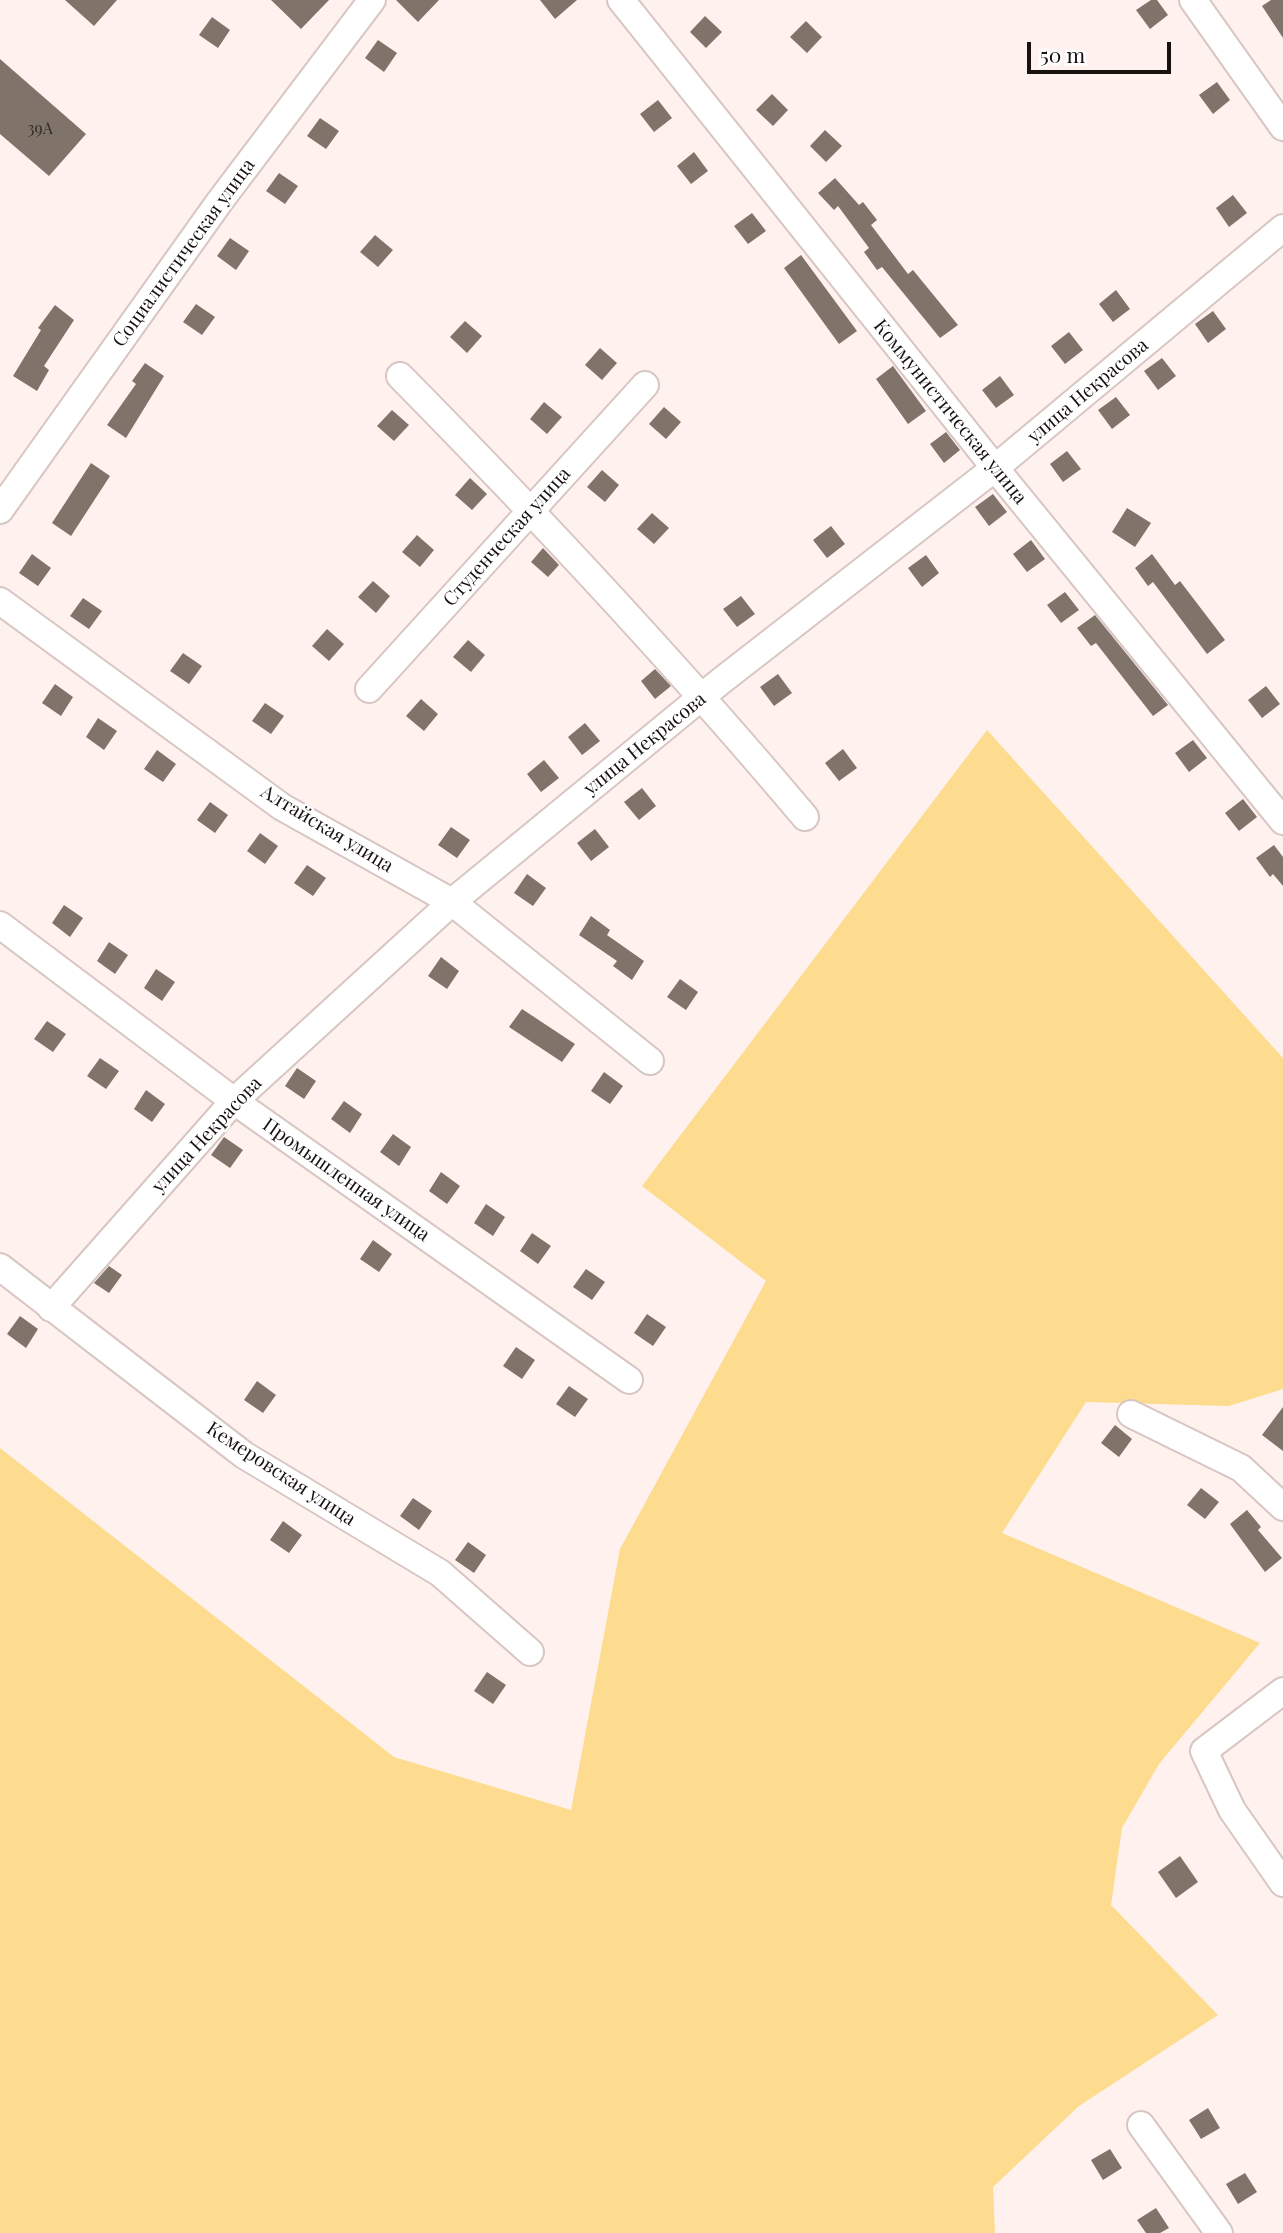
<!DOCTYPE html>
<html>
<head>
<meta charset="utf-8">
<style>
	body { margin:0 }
	#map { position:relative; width:1283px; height:2233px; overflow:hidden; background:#fff1ed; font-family:"Playfair Display",serif }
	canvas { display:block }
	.scale { position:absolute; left:1027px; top:42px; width:144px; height:32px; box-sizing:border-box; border:4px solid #171110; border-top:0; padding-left:9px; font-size:21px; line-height:24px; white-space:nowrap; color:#171110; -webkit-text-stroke:5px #fff; paint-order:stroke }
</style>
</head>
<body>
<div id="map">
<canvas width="1283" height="2233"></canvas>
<div class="scale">50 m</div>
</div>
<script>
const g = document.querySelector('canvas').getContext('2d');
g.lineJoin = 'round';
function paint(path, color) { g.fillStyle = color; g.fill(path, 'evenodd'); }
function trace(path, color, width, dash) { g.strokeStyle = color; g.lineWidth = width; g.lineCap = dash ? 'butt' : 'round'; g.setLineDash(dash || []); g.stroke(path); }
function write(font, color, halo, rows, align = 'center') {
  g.font = font + ' "Playfair Display",serif'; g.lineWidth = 5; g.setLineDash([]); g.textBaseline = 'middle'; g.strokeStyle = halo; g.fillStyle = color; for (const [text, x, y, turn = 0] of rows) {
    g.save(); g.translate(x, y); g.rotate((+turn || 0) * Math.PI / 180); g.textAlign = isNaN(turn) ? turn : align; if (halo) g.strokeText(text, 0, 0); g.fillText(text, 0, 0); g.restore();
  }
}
paint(new Path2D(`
	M987 730 1283 1058V1389L1229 1406 1086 1402 1002 1533 1260 1643 1159 1764 1122 1828 1111 1905 1218 2015 1079 2106 993 2187 995 2233H0V1448L394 1757 571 1810 620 1549 766 1281 642 1186Z`), '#fddc90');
paint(new Path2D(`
	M65 0H117L94 26Z
	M271 0H329L301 29Z
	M396 0H439L418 22Z
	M540 0H577L555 19Z
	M1151 0H1157L1168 15 1150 29 1136 10Z
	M1271 0H1283V38L1262 6Z
	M705 16 722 32 706 48 690 32Z
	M212 17 230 30 218 48 199 35Z
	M806 21 822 37 807 53 790 37Z
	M378 40 397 53 384 72 365 58Z
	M0 59 86 134 49 176 0 134Z
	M1217 82 1230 100 1213 114 1199 95Z
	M772 94 788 110 773 126 756 110Z
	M658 100 672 118 654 132 640 114Z
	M320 118 339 131 326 149 307 136Z
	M825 130 842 146 826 162 810 146Z
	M694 152 708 171 691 184 677 166Z
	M279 173 298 186 285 204 266 191Z
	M835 178 859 205 863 202 877 220 871 225 908 274 913 270 958 325 940 338 882 267 877 270 864 252 869 248 838 206 834 210 818 193Z
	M1233 195 1247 213 1229 227 1216 208Z
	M752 213 766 231 748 244 734 226Z
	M375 235 393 250 378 267 360 252Z
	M230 238 249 251 236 270 217 256Z
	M801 255 857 331 839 344 784 268Z
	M1116 290 1130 309 1113 322 1099 304Z
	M196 304 215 317 202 335 183 322Z
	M55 305 74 320 44 366 49 370 37 391 13 376 41 330 38 328Z
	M1213 311 1226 329 1208 343 1195 324Z
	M465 321 482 336 467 353 450 337Z
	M1069 332 1083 350 1065 364 1051 346Z
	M600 348 617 363 602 380 585 365Z
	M1162 358 1176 376 1158 390 1144 371Z
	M145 363 164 376 126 438 107 425 136 384 132 381Z
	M893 366 926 411 908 424 876 379Z
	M1000 376 1014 395 996 408 982 390Z
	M1116 397 1130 415 1112 429 1098 410Z
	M544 402 562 417 547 434 530 419Z
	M664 407 681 422 666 439 649 424Z
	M392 410 409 425 394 441 377 426Z
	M946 432 960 450 944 463 930 444Z
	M1067 451 1081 469 1063 482 1050 464Z
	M91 463 110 476 71 536 52 523Z
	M602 470 619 485 605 502 587 487Z
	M470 478 487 494 472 510 455 495Z
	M993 494 1007 512 989 526 975 507Z
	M1127 508 1151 523 1135 547 1112 532Z
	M652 513 669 528 654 544 637 529Z
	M831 526 845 544 827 558 813 540Z
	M417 535 434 550 420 567 402 552Z
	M1031 540 1045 559 1027 572 1013 554Z
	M543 548 559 565 548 577 531 562Z
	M32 554 51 568 38 586 19 573Z
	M1152 554 1175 585 1180 581 1225 640 1207 654 1153 582 1148 586 1135 568Z
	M926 555 939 573 922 587 908 568Z
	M373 581 390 596 376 613 358 597Z
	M1065 592 1079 610 1061 623 1047 605Z
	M741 596 755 614 737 627 723 609Z
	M83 598 102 611 89 629 70 616Z
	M1095 615 1168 705 1153 716 1096 643 1091 646 1077 628Z
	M327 629 344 644 329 661 312 646Z
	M468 640 485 655 471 672 453 657Z
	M183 653 202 666 189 684 170 671Z
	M655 669 671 686 655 699 641 681Z
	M778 674 792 693 774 706 760 687Z
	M55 684 73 697 61 716 42 703Z
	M1266 686 1280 704 1262 718 1248 700Z
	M421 699 438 714 424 731 406 716Z
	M265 703 284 716 271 734 252 721Z
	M98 718 117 731 104 750 86 737Z
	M585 723 600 741 582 755 568 737Z
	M1193 740 1207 758 1189 772 1175 753Z
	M843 749 857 768 839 781 825 763Z
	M157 750 176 764 163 782 144 769Z
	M544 760 559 778 541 792 527 774Z
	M642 788 656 806 639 820 624 802Z
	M1243 799 1257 817 1239 831 1225 813Z
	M210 802 228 815 215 833 197 820Z
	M451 827 470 840 457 858 438 845Z
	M595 829 609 847 591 861 577 843Z
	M260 833 278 846 265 864 247 851Z
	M1274 845 1283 857V886L1273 874 1270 877 1256 858Z
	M307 865 326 878 313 896 294 883Z
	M527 874 546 888 533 906 514 893Z
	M64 905 83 918 70 937 52 923Z
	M591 916 610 930 607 935 644 961 632 980 613 966 617 961 579 935Z
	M109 942 128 955 115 974 97 961Z
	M441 957 459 971 447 989 428 976Z
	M156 969 175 982 162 1001 144 988Z
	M680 979 698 992 686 1010 667 997Z
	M522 1009 575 1044 562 1062 509 1027Z
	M47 1021 66 1034 53 1052 34 1039Z
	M100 1058 119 1071 106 1089 87 1076Z
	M297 1068 316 1081 304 1099 285 1086Z
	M604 1072 623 1086 610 1104 591 1091Z
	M146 1090 165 1104 152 1122 134 1109Z
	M344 1101 362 1114 350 1133 331 1119Z
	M393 1134 411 1147 399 1166 380 1152Z
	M224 1137 243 1150 230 1168 211 1155Z
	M441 1172 460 1186 447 1204 429 1191Z
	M486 1204 505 1217 493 1236 474 1223Z
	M532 1233 551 1246 538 1264 520 1251Z
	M373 1240 392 1254 379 1272 360 1259Z
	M109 1266 122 1275 109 1293 94 1283Z
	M586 1269 605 1282 592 1300 573 1287Z
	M647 1314 666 1327 653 1346 634 1333Z
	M20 1316 38 1329 26 1348 7 1334Z
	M516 1347 535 1360 522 1379 503 1366Z
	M257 1381 276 1395 263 1413 244 1400Z
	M569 1386 588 1399 575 1417 556 1404Z
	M1283 1407V1451L1262 1435Z
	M1115 1425 1132 1439 1119 1457 1101 1443Z
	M1201 1488 1219 1502 1205 1519 1187 1505Z
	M413 1498 432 1511 419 1530 400 1516Z
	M1247 1510 1261 1527 1258 1530 1282 1558 1265 1572 1230 1524Z
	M283 1521 302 1535 289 1553 270 1540Z
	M468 1542 486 1555 474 1573 455 1560Z
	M487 1672 506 1685 493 1704 474 1691Z
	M1180 1856 1198 1882 1176 1898 1158 1872Z
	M1208 2108 1220 2128 1201 2139 1189 2120Z
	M1110 2149 1122 2168 1103 2180 1091 2160Z
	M1245 2173 1257 2192 1238 2204 1226 2184Z
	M1156 2208 1169 2228 1160 2233H1146L1137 2220Z`), '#7f736a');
const minor = new Path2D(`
	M621 0 995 468 1283 821
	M1193 0 1283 127
	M400 376C540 518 676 664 805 817
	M0 510 220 201 372 0
	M0 601 282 807 452 902 650 1061
	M369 689 645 385
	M0 925 234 1101 629 1380
	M0 1267 244 1455 440 1573 530 1652
	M51 1308 234 1101 452 902 721 681 995 468 1283 228
	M1131 1414 1241 1468 1283 1507
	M1283 1691 1204 1751 1232 1810 1283 1883
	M1141 2125 1219 2233`);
trace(minor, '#d7c6c2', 30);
trace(minor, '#fff', 26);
write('16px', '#312a26', null, [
	["39А",40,129]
]);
write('19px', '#171110', '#fff', [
	["Социалистическая улица",184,253,-54],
	["улица Некрасова",1088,391,-40],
	["Коммунистическая улица",950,412,51],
	["Студенческая улица",507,537,-48],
	["улица Некрасова",645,744,-39],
	["Алтайская улица",327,829,31],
	["улица Некрасова",207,1135,-47],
	["Промышленная улица",346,1180,35],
	["Кемеровская улица",281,1474,33]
]);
</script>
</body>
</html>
